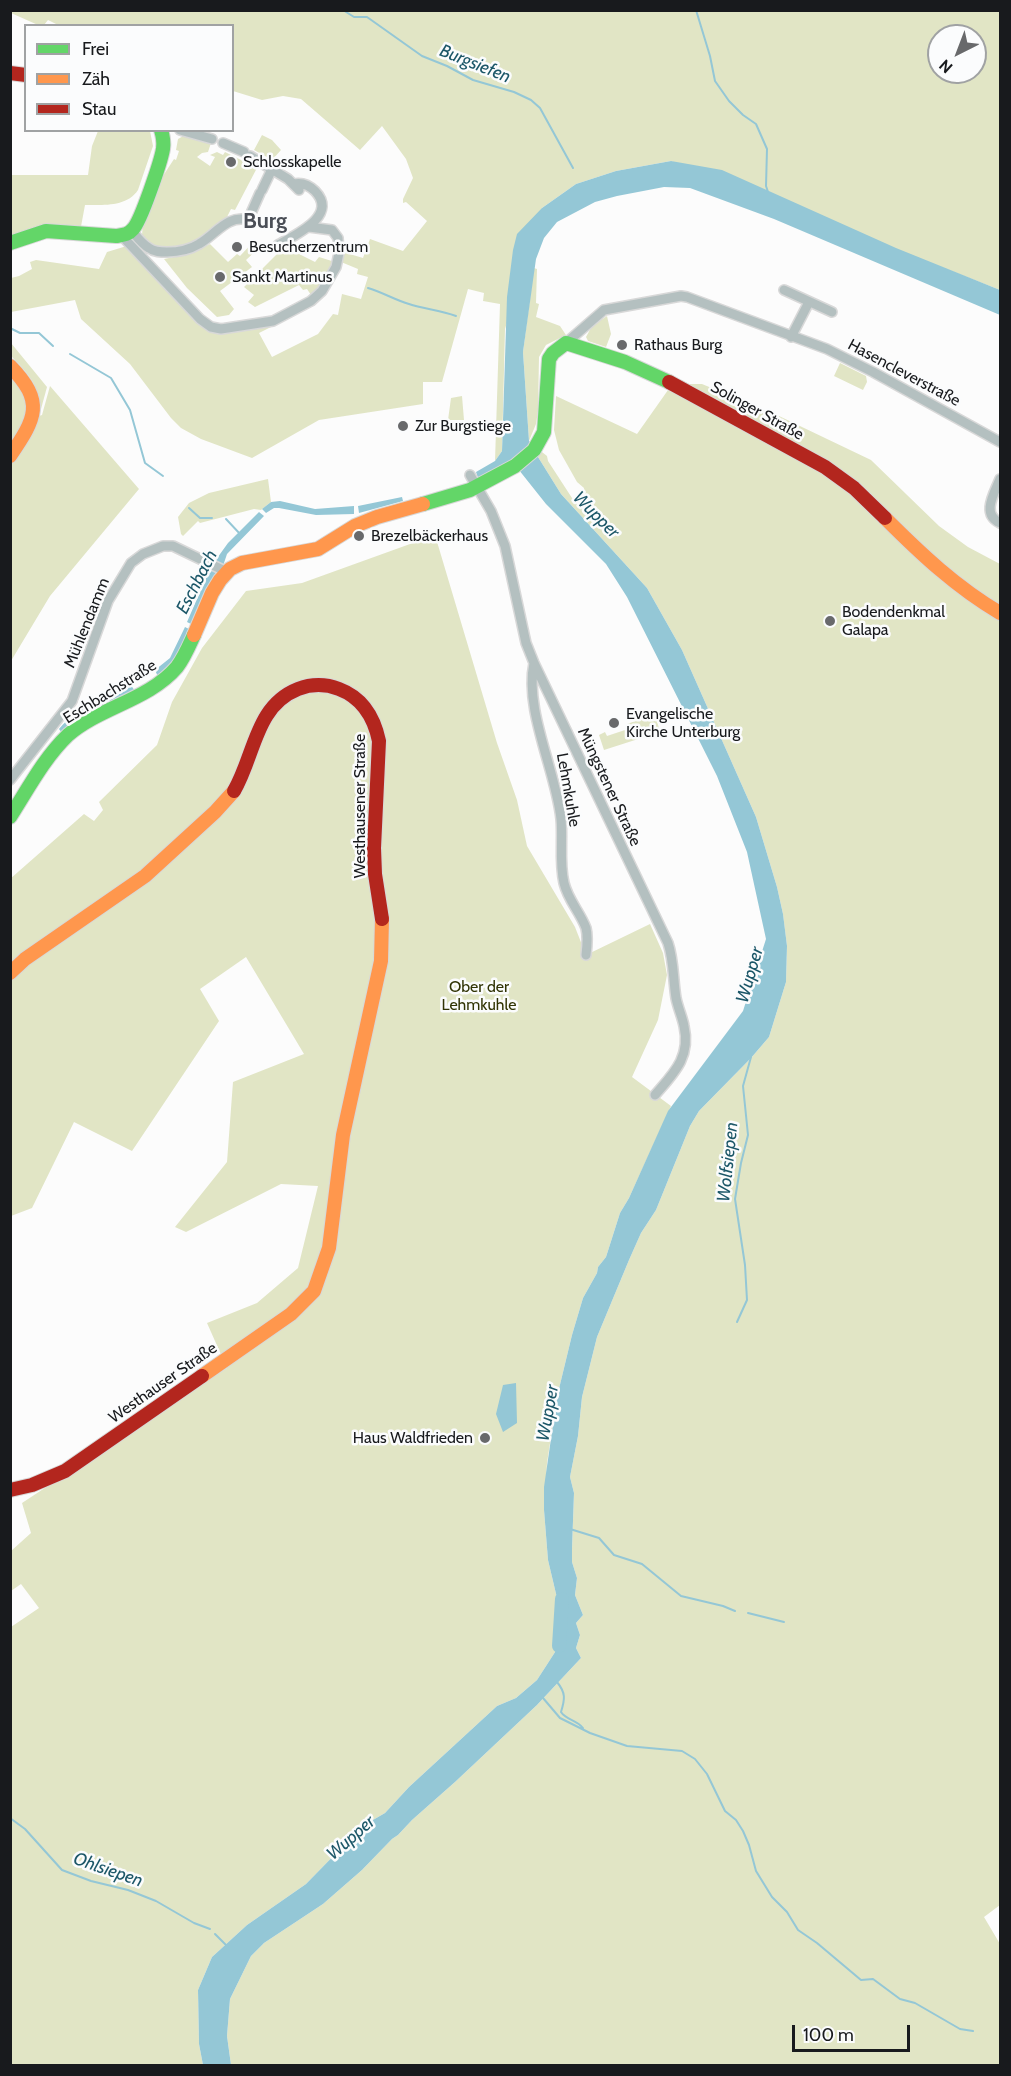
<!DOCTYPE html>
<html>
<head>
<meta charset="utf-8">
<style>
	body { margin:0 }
	#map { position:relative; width:1011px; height:2076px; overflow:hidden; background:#fcfcfc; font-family:Cabin,sans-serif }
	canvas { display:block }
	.frame { position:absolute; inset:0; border:12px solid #181a1d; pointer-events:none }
	.legend { position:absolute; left:24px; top:24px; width:210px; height:108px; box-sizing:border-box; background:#fbfcfd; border:2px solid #a0a2a3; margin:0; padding:8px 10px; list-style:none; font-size:18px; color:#181a1d }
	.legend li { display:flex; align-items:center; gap:12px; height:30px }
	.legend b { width:30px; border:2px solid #a0a2a3 }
	.north { position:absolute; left:927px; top:24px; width:60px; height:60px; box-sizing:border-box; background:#fbfcfd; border:2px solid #a0a2a3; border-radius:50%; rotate:222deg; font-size:16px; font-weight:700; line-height:24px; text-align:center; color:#181a1d }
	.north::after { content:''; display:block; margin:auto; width:21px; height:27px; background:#68696b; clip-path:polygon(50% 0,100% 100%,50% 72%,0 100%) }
	.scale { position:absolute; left:792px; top:2025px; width:118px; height:27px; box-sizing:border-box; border:3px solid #181a1d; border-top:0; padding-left:8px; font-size:18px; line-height:21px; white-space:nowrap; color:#181a1d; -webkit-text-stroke:4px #fbfcfd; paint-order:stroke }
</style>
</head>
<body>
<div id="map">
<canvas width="1011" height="2076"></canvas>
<div class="frame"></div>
<ul class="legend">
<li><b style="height:8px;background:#63d668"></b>Frei</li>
<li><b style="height:8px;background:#ff974d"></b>Zäh</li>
<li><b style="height:8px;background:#b3261e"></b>Stau</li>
</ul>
<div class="north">N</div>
<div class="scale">100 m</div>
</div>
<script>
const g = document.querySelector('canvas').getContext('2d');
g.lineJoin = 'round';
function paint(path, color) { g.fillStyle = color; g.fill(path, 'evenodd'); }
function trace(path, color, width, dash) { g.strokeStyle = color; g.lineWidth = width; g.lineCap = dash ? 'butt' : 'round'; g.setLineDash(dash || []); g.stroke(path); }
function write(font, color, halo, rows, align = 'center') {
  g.font = font + ' Cabin,sans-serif'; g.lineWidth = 5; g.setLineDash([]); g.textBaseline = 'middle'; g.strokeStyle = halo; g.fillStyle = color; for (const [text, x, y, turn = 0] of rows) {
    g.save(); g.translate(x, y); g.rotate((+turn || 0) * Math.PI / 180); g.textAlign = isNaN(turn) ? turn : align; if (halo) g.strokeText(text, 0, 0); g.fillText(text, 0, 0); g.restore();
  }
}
paint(new Path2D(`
	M11 10 1000 11V290L671 161 616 171 576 184 542 208 505 329 502 451 495 461 500 304 483 301 484 293 468 289 442 382H423V404L319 420 252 458 201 439 181 428 171 418 130 364 81 319 75 300 11 312V278L19 276 32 269 30 262 36 260 99 269 107 252 130 245 211 327 273 321 275 325 259 333 272 357 318 334 333 314 338 315 342 294 361 299 368 277 357 274 358 269 341 262 343 252 363 258 370 239 403 251 427 221 406 202 403 203V199L413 178 406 159 382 126 360 150 301 99 283 96 262 100 233 91 232 26H60L48 20 44 25H38L11 13ZM939 36H975V72H939Z
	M98 131H150L153 146 138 190C127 207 103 205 85 205L80 232 11 243 10 175H88L92 146Z
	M185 135 211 143 208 152 202 153 197 157 210 166 215 157 210 155 217 152 223 155 225 152 243 161 246 156 258 166 235 210 231 209 225 221 219 227 186 247 159 249 145 240 142 235 143 223 163 176 174 159 176 160 179 151 176 150 178 139Z
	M262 135 272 140 281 150 272 160 254 150Z
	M296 238 295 252 315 262 319 257 335 262 313 298 307 289 303 290 299 285 255 307 248 302 254 295 244 287 282 249 291 245 289 242Z
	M255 240 261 246 246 260 252 267 220 291 234 309 229 315 217 317 187 288 164 259 189 254 210 244 228 262 237 254 240 256Z
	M534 268 537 269 536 303 539 304 536 317 560 326 566 335 546 345 539 357 538 411 536 424 529 441 523 352Z
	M607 316 611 334 606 347 588 341 586 337 592 326Z
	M11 343 47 387 41 409C39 385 27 372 11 356Z
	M840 363 866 376 867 382 863 390 834 376Z
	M11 366 17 373 33 418 42 415 50 386 139 489 50 596 11 661Z
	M682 380 689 384H702L779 416 871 460 939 526 968 547 1000 564V1905L984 1917 1000 1944V2065H231L227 2036 230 1999 251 1956 264 1943 323 1904 362 1870 392 1839 398 1835 412 1820 455 1782 537 1705 581 1658 576 1648 580 1635 576 1623 583 1615 575 1595 577 1578 572 1562V1549L574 1493 570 1477 578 1436 582 1397 597 1337 629 1260 641 1233 656 1210 690 1126 699 1111 751 1058 769 1037 786 982 787 946 783 914 777 887 756 817 682 650 647 588 561 494 538 457 542 452 547 456 548 461 572 498 582 506 587 497 583 494 584 488 577 482 559 450 554 430 556 396 637 434 673 383Z
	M462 396 464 420H448L451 398Z
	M268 479 271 502 261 510 254 509 200 523 198 521 183 536 181 534 178 517 189 503 209 493Z
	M435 535 497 743 517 800 527 846 575 927 586 955 650 924 663 953 667 975 658 1020 632 1077 671 1106 629 1198 620 1213 606 1257 598 1267 597 1273 583 1298 572 1335 557 1397 547 1463 544 1510 548 1560 562 1619 557 1649 537 1680 516 1698 497 1706 409 1787 385 1813 366 1824 348 1841 306 1884 247 1925 212 1957 198 1990 199 2044 203 2065H11V1627L39 1608 21 1584 11 1591V1551L31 1533 22 1503 227 1368 207 1323 257 1303 298 1268 318 1186 281 1184 186 1232 175 1227 227 1162 233 1082 304 1054 246 957 200 989 219 1021 132 1151 74 1122 32 1208 11 1216 10 879 84 814 94 821 103 810 99 802 157 745 172 702 202 648 246 591 302 583Z
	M655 714 660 732 604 750 599 735 605 732 607 736 628 729 627 724Z`), '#e1e5c5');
paint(new Path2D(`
	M671 161 722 170 896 248 1000 290V315L774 219 690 188 664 187 617 196 595 202 557 222 544 238 536 259 523 352 529 441 542 452 538 457 561 494 647 588 682 650 756 817 777 887 783 914 787 946 786 982 769 1037 751 1058 699 1111 690 1126 656 1210 641 1233 629 1260 597 1337 582 1397 578 1436 570 1477 574 1493 572 1549V1562L577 1578 575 1595 583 1615 576 1623 580 1635 576 1648 581 1658 537 1705 455 1782 412 1820 398 1835 392 1839 362 1870 323 1904 264 1943 251 1956 230 1999 227 2036 231 2065H203L199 2044 198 1990 212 1957 247 1925 306 1884 348 1841 366 1824 385 1813 409 1787 497 1706 516 1698 537 1680 557 1649 562 1619 548 1560 544 1510V1487L557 1397 572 1335 583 1298 597 1273 598 1267 606 1257 620 1213 629 1198 668 1111 743 1011 766 939 747 852 717 776 627 597 606 564 546 504 511 460 478 478 476 472 495 461 502 451 507 297 513 250 517 234 542 208 576 184 616 171Z
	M402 497 403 501 359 513 358 506Z
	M280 501 315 509 354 506V514L316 515 279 508H274L266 513 262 509 271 502Z
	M259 512 264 516 227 554 223 566 215 561 228 543Z
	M211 567 220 572 193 625 187 622Z
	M185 627 191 630 180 654 158 677 155 670 170 658Z
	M130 684 135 691 62 733 59 729C79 706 102 695 130 684Z
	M516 1383 517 1423 503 1432 496 1414 503 1385Z`), '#94c7d6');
trace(new Path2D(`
	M343 10 354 17H367L422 56 447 66 473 80 514 92 531 100 540 108 573 168
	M696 10 710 56 715 81 729 101 743 115 756 124 767 149 766 186 768 192
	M368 288C382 292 395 300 409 304 424 309 440 310 456 316
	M10 328 20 333H39L53 346
	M70 354 111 378 130 410 145 463 163 476
	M189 508 200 518H212
	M226 519 241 535
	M737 1322 747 1300 745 1265 735 1199 741 1163 748 1135 743 1086 751 1057
	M570 1529 599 1538 614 1555 642 1564 681 1596 723 1606 735 1611
	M748 1613 784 1622
	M557 1682C566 1693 565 1699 561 1712 566 1720 577 1720 583 1728
	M543 1698 560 1718 590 1733 627 1746 682 1751 695 1759 707 1774 725 1811 736 1820 743 1831 749 1845 756 1871 772 1897 787 1912 798 1930 817 1943 861 1980 873 1979 900 1999 915 2003 960 2029 973 2031
	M10 1818 25 1829 62 1870 91 1881 128 1890 156 1901 194 1923 210 1929
	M215 1934 228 1947`), '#94c7d6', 2);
trace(new Path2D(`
	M559 1646 562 1599`), '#94c7d6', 14);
const street = new Path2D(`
	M180 130 212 139
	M223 143 244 152
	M250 156 288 179 299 190
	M262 190 272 169
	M132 231C137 237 142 244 149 248 154 252 161 252 167 252 178 252 189 250 199 244 215 235 228 214 248 220L260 193
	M122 236 200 319 211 327 221 329 273 321 311 301 322 291 336 267 339 253 338 238 332 230 309 227
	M278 245C295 235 339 216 315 191 309 185 302 182 293 184
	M784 290 832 312
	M791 337 809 302
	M566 343 604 310 681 296 687 297 827 349 873 372 1000 442
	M470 475 491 511 505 546 526 643 534 663 668 943C674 961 673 979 676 998 678 1008 682 1016 684 1026 691 1057 674 1073 655 1095
	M1000 479C994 494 981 514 1000 523
	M534 663C524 710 556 771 561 819 563 840 559 862 564 883 568 900 580 912 586 928 588 936 587 947 586 955
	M10 780 72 701 108 601 131 563 143 554 163 546H173L227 572`);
const fast = new Path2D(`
	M10 243 46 231 116 236C123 235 128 235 133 229 141 221 161 161 163 149 164 142 163 136 161 130
	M423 504 470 490 515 466 534 450 544 432 549 359 553 353 566 343 625 362 669 382
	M10 817C28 789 44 758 68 735 100 707 149 700 177 667 184 658 189 646 194 635`);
const slow = new Path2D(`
	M10 366C45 402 36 418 10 456
	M885 518C921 554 956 587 1000 613
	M194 635 212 593 220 580 230 569 242 563 318 549 355 526 377 517 423 504
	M10 973 25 959 145 876 215 812 234 791
	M202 1376 291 1314 314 1291 329 1248 343 1135 381 961 382 919`);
const jam = new Path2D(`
	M10 73 26 75
	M669 382 825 467 854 488 885 518
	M234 791C255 755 255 706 298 689 311 684 326 684 339 689 363 698 374 717 379 741L374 848 375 874 382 919
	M10 1490 32 1485 65 1471 202 1376`);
trace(street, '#d8d8d8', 12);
trace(fast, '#d8d8d8', 16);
trace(slow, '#d8d8d8', 16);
trace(jam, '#d8d8d8', 16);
trace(street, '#b4c0c0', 9);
trace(fast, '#63d668', 14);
trace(slow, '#ff974d', 14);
trace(jam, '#b3261e', 14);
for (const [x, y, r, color] of [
	[231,162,6,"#68696b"],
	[237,247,6,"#68696b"],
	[220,277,6,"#68696b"],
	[622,345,6,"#68696b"],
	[403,426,6,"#68696b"],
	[359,536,6,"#68696b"],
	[830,621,6,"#68696b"],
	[614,723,6,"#68696b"],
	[485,1438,6,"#68696b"]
]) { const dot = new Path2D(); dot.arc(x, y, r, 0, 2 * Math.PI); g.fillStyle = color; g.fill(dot); trace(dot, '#fbfcfd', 2); }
write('16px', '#181a1d', '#fbfcfd', [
	["Schlosskapelle",243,162],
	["Besucherzentrum",249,247],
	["Sankt Martinus",232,277],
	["Rathaus Burg",634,345],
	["Zur Burgstiege",415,426],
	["Brezelbäckerhaus",371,536],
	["Bodendenkmal",842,612],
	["Galapa",842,630],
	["Evangelische",626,714],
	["Kirche Unterburg",626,732],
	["Haus Waldfrieden",473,1438,"right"]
], 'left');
write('16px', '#181a1d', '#fbfcfd', [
	["Hasencleverstraße",904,373,28],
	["Solinger Straße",757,411,29],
	["Mühlendamm",87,623,-68],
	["Eschbachstraße",110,692,-32],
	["Müngstener Straße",609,787,65],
	["Lehmkuhle",568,790,80],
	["Westhausener Straße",360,806,-90],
	["Westhauser Straße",163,1383,-35]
]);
write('16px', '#313405', '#fbfcfd', [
	["Ober der",479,987],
	["Lehmkuhle",479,1005]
]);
write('italic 18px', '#1c5768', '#fbfcfd', [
	["Burgsiefen",475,64,22],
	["Wupper",596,515,45],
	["Eschbach",197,582,-63],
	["Wupper",750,975,-74],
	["Wolfsiepen",728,1162,-84],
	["Wupper",548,1413,-80],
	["Wupper",351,1838,-41],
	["Ohlsiepen",108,1870,19]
]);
write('bold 22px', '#4a4e56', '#fbfcfd', [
	["Burg",265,222]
]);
</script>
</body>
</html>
